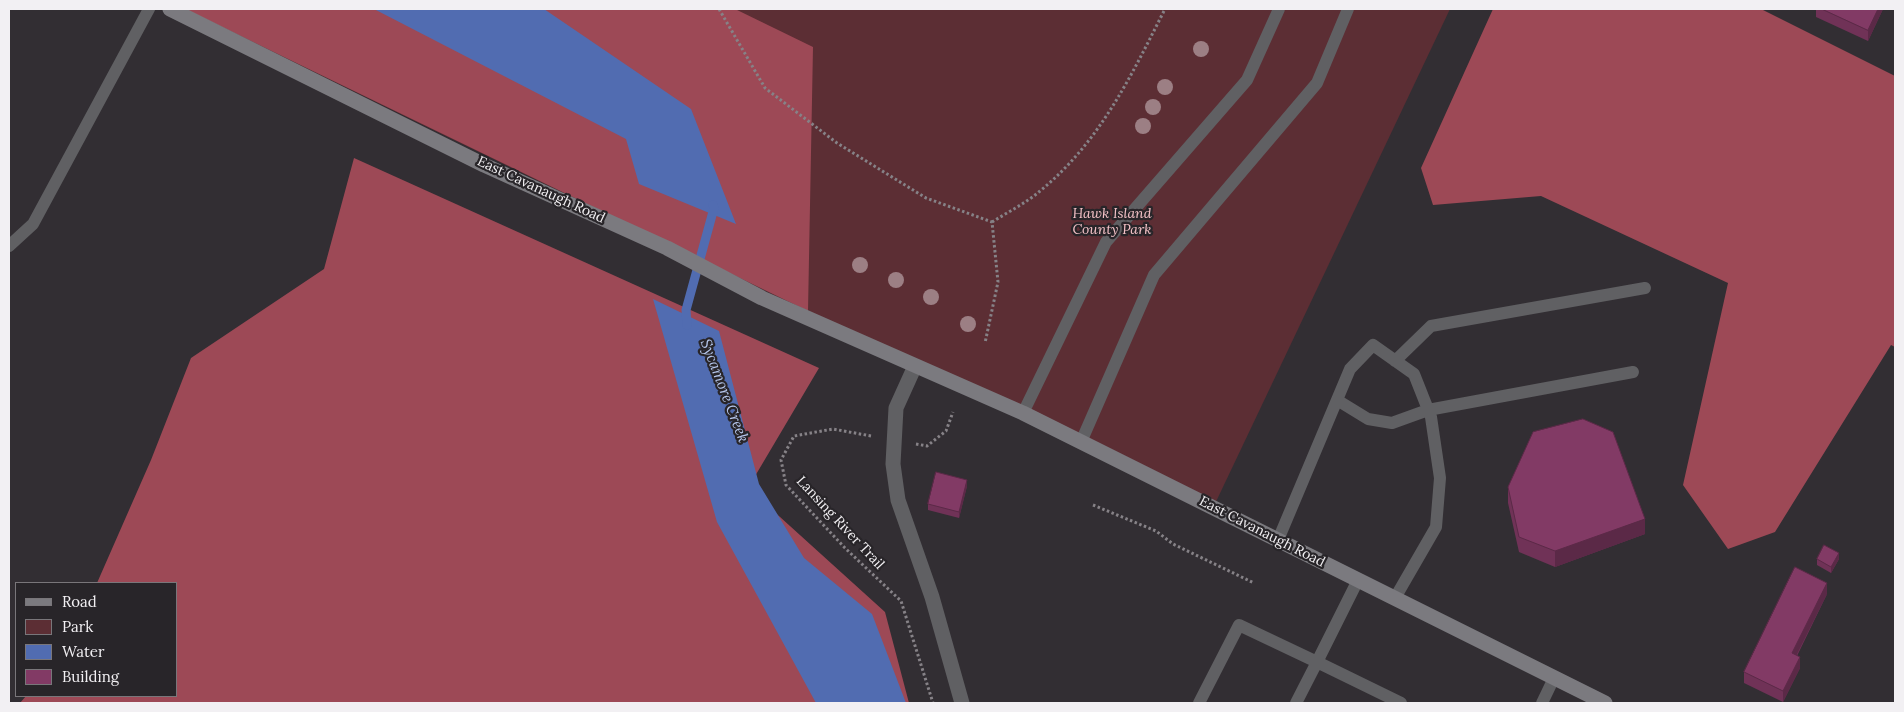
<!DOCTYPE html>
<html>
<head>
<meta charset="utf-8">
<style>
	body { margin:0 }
	#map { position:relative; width:1904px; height:712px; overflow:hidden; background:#322e33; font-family:Lora,serif }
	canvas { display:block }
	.frame { position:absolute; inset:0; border:10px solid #f2f0f3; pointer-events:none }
	.legend { position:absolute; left:15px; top:582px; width:162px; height:115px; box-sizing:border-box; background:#282529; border:1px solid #79767a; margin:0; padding:6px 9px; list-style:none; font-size:15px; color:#f2f0f3 }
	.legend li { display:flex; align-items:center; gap:10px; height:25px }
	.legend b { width:25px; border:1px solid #79767a }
</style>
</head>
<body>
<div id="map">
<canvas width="1904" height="712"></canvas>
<div class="frame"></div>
<ul class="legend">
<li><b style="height:6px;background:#7b7a7f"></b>Road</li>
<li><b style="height:14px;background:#5c2e34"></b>Park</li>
<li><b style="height:14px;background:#516cb1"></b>Water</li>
<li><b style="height:14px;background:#823a65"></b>Building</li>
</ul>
</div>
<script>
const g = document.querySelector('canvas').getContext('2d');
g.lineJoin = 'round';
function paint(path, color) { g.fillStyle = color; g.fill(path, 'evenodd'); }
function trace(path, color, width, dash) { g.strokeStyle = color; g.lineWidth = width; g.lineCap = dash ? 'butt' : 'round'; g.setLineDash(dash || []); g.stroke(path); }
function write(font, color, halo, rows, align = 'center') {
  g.font = font + ' Lora,serif'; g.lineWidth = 4.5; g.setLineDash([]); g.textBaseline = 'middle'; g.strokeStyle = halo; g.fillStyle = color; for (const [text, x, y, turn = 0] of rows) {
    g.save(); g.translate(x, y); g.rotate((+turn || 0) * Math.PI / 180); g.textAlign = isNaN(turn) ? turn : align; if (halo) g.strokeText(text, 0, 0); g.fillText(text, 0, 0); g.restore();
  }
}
paint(new Path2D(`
	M184 9H1450L1213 508Z`), '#5c2e34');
paint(new Path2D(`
	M185 9H735L813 47 808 311Z
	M1493 9H1761L1895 76V347L1891 345 1775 532 1728 549 1683 485 1728 283 1541 196 1433 205 1421 168Z
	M354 158 819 368 748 488 885 612 909 703H20L26 696H176V583H97L151 460 191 358 324 269Z`), '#9d4956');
paint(new Path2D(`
	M374 9H544L691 109 736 224 639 184 626 139Z
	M653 299 719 331 759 484 804 558 872 614 906 703H816L717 522Z`), '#516cb1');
trace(new Path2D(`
	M687 325 686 310 714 208 713 205`), '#516cb1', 9);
trace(new Path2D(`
	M719 9 765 88 837 143 926 198 992 222 998 282 985 343
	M992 222C1008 212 1026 203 1040 191 1100 142 1131 76 1165 9
	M871 436 833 429 794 436 781 460 786 485 845 548 901 601 933 703
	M916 444 927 446 946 431 953 412
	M1093 505 1156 531 1173 544 1254 583`), '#868287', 3, [2.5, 2.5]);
trace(new Path2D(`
	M9 246 33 224 149 9
	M1395 361 1431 326 1645 288
	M1337 400 1368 419 1392 423 1428 410 1633 372
	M1023 413 1106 242 1247 80 1279 9
	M1081 442 1154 275 1317 83 1348 9
	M1278 540 1350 369 1373 345 1414 374 1431 417 1440 478 1436 527 1395 598
	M1358 580 1317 662 1401 703
	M1199 703 1239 625 1317 662 1296 703
	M1542 703 1554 678`), '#606063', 12);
trace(new Path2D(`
	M915 366 896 408 893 464 898 500 932 597 962 703`), '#606063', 15);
trace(new Path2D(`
	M170 9 484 165 667 248 762 298 1023 413 1605 703`), '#7b7a7f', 15);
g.fillStyle = '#9c7f84';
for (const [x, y] of [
	[1201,49],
	[1165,87],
	[1153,107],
	[1143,126],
	[860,265],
	[896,280],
	[931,297],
	[968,324]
]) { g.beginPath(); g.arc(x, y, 8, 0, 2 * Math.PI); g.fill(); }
paint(new Path2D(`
	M1816 9H1883L1868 41 1816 17Z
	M967 486 959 518 928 510V504Z
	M1508 487 1645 534 1555 567 1519 552 1508 503Z
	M1817 559H1839L1831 573 1817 565Z
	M1827 594 1797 656 1800 668 1783 702 1744 683V672Z`), '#703257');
paint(new Path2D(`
	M1878 9H1883L1868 41V30Z
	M967 480V486L959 518V512Z
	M1645 519V534L1555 567V551Z
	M1839 553V559L1831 573V567Z
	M1827 583V594L1792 664V653Z
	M1800 657V668L1783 702V691Z`), '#5b2947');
const building = new Path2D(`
	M1822 9H1878L1868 30Z
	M1583 419 1613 432 1645 519 1555 551 1519 537 1508 487 1533 432Z
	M936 472 967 480 959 512 928 504Z
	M1824 545 1839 553 1831 567 1817 559Z
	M1795 567 1827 583 1792 653 1800 657 1783 691 1744 672Z`);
paint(building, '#823a65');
trace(building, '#5b2947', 1);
write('14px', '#f2f0f3', '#282529', [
	["East Cavanaugh Road",541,190,25],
	["Lansing River Trail",840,523,47],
	["East Cavanaugh Road",1262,532,27]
]);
write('italic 14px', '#f3c1c6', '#282529', [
	["Hawk Island",1112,214],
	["County Park",1112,230]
]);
write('italic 15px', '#b6c7ed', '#282529', [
	["Sycamore Creek",724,391,69]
]);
</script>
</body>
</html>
